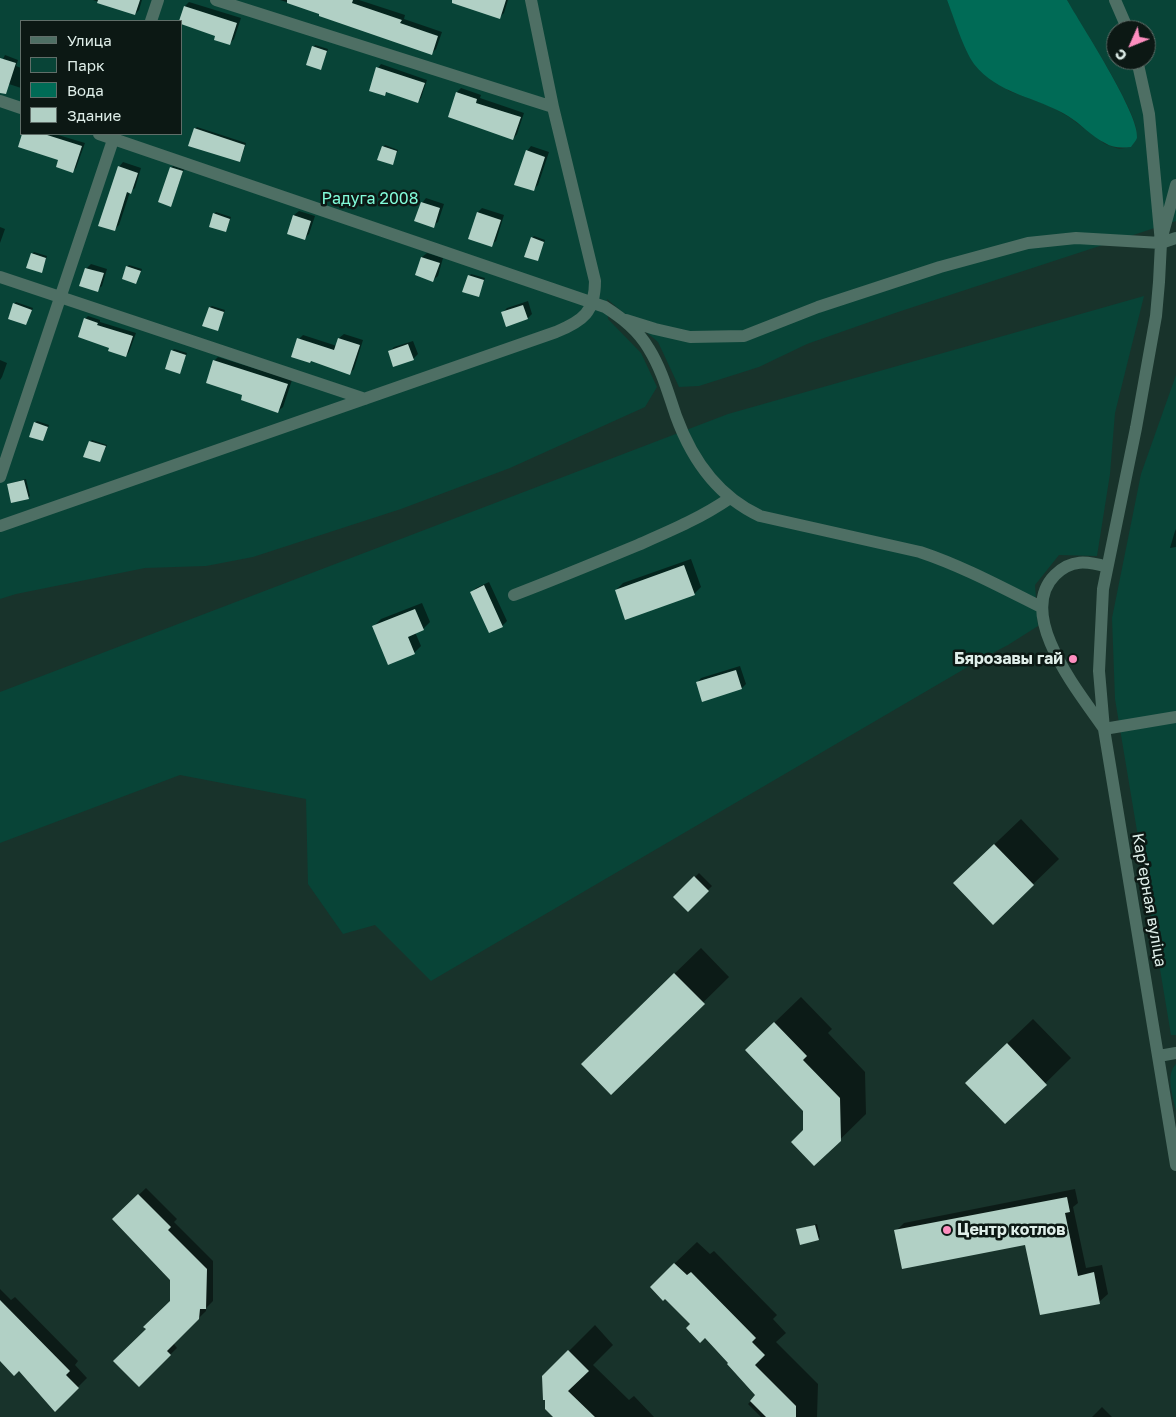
<!DOCTYPE html>
<html>
<head>
<meta charset="utf-8">
<style>
	body { margin:0 }
	#map { position:relative; width:1176px; height:1417px; overflow:hidden; background:#18332b; font-family:"Golos Text",sans-serif }
	canvas { display:block }
	.legend { position:absolute; left:20px; top:20px; width:162px; height:115px; box-sizing:border-box; background:#0c1814; border:1px solid #606e69; margin:0; padding:6px 9px; list-style:none; font-size:15px; color:#dfeee9 }
	.legend li { display:flex; align-items:center; gap:10px; height:25px }
	.legend b { width:25px; border:1px solid #606e69 }
	.north { position:absolute; left:1106px; top:20px; width:50px; height:50px; box-sizing:border-box; background:#0c1814; border:1px solid #606e69; border-radius:50%; rotate:226deg; font-size:14px; font-weight:700; line-height:20px; text-align:center; color:#dfeee9 }
	.north::after { content:''; display:block; margin:auto; width:18px; height:22px; background:#fd8ebf; clip-path:polygon(50% 0,100% 100%,50% 72%,0 100%) }
</style>
</head>
<body>
<div id="map">
<canvas width="1176" height="1417"></canvas>
<ul class="legend">
<li><b style="height:6px;background:#4e6f64"></b>Улица</li>
<li><b style="height:14px;background:#084437"></b>Парк</li>
<li><b style="height:14px;background:#006b56"></b>Вода</li>
<li><b style="height:14px;background:#b1d0c5"></b>Здание</li>
</ul>
<div class="north">С</div>
</div>
<script>
const g = document.querySelector('canvas').getContext('2d');
g.lineJoin = 'round';
function paint(path, color) { g.fillStyle = color; g.fill(path, 'evenodd'); }
function trace(path, color, width, dash) { g.strokeStyle = color; g.lineWidth = width; g.lineCap = dash ? 'butt' : 'round'; g.setLineDash(dash || []); g.stroke(path); }
function write(font, color, halo, rows, align = 'center') {
  g.font = font + ' "Golos Text",sans-serif'; g.lineWidth = 5; g.setLineDash([]); g.textBaseline = 'middle'; g.strokeStyle = halo; g.fillStyle = color; for (const [text, x, y, turn = 0] of rows) {
    g.save(); g.translate(x, y); g.rotate((+turn || 0) * Math.PI / 180); g.textAlign = isNaN(turn) ? turn : align; if (halo) g.strokeText(text, 0, 0); g.fillText(text, 0, 0); g.restore();
  }
}
paint(new Path2D(`
	M0 0H947L962 38 974 63 1009 91 1050 106 1069 117 1105 144 1119 149 1131 147C1133 144 1136 141 1137 137 1141 115 1080 24 1067 0H1176V221L898 312 807 344 759 367 699 386 679 387 658 342 607 299 608 319 641 353 657 387 645 407 510 468 401 509 253 557 206 566 145 568 16 594 0 599ZM21 21H181V134H21ZM1116 30H1146V60H1116Z
	M1144 296 1115 413 1110 474 1097 556 1059 555 1035 585 1038 626 1008 645 983 658 431 981 375 925 343 934 308 884 306 799 180 775 0 843V692L728 414Z
	M1176 375V1035H1171L1115 699 1112 618 1141 474Z
	M1176 1064V1111C1173 1096 1165 1075 1176 1064Z`), '#084437');
paint(new Path2D(`
	M947 0H1067C1080 23 1141 116 1137 138 1136 141 1133 144 1131 147 1121 148 1113 148 1105 143 1091 136 1081 124 1068 116 1037 97 997 94 974 64 963 48 954 18 947 0Z`), '#006b56');
paint(new Path2D(`
	M93 0H142L139 10 135 14Z
	M280 0H359L405 15 404 19 442 32 436 49 432 53 321 13Z
	M474 0H508L504 13 500 17Z
	M189 2 241 18 234 39 229 44 217 35 180 21 185 6Z
	M315 45 328 49 321 68 314 47Z
	M5 55 18 60 16 66 21 68V88L0 81V65Z
	M381 64 427 80 421 98 418 101 388 91 384 95 378 68Z
	M461 88 481 95 480 98 524 113 517 134 513 139 457 92Z
	M197 127 246 143 241 159 240 160 195 129Z
	M24 134H55L85 143 76 168 73 171 59 159 20 146Z
	M385 145 398 150 392 164 383 147Z
	M531 146 549 152 538 185 533 190 527 151Z
	M123 162 141 168 135 188 130 192 119 225 114 230 119 167Z
	M173 166 184 169 171 205V168Z
	M426 198 444 204 438 222 433 226 422 203Z
	M482 208 504 215 496 241 491 245 478 212Z
	M299 211 315 216 309 234 305 238 289 233 294 215Z
	M216 212 231 217 226 231 214 214Z
	M0 227 5 229 0 243Z
	M534 236 545 240 538 260 532 238Z
	M34 252 47 256 41 271 32 254Z
	M427 253 443 258 438 276 433 280 417 275 422 257Z
	M91 264 107 269 102 286 97 290 81 285 87 268Z
	M129 265 142 269 136 283 127 267Z
	M471 274 485 278 478 296 469 276Z
	M528 301 532 314 528 318 502 313 507 308Z
	M16 302 33 308 26 324 14 304Z
	M212 306 225 310 217 330 210 307Z
	M88 316 100 320V322L136 333 129 352 126 356 111 347 85 319Z
	M344 334 363 340 354 369 350 373 299 339 303 335 337 346 339 338Z
	M413 341 418 354 413 359 389 352 394 347Z
	M174 349 187 353 179 373 172 351Z
	M218 357 292 380 283 407 278 411 244 394 214 361Z
	M0 360 7 363 2 377 0 380Z
	M37 421 49 425 43 440 35 423Z
	M92 440 107 445 100 461 90 442Z
	M26 479 30 496 28 498 8 484Z
	M1176 529V547L1170 548 1175 531Z
	M691 559 701 587 694 594 616 590 623 583Z
	M489 582 507 621 502 626 472 592 476 588Z
	M422 603 430 622 423 629 415 632 421 646 414 653 374 626 381 619Z
	M740 666 746 684 742 688 697 683 701 678Z
	M1021 819 1059 859 993 923 980 858Z
	M699 873 712 886 688 910 675 897Z
	M701 948 729 977 611 1093 608 1038Z
	M801 997 832 1029 828 1033 865 1072 866 1114 814 1165 804 1130 805 1111 746 1050Z
	M1033 1019 1071 1058 1005 1123 993 1057Z
	M146 1188 177 1219 174 1222 213 1261V1301L206 1308V1311L173 1343 177 1348 139 1385 147 1329 171 1302V1280L114 1219Z
	M1075 1189 1078 1203 1073 1207 1086 1268 1102 1265 1108 1294 1099 1302 1026 1243 896 1231 904 1223Z
	M817 1224 820 1237 818 1239 797 1230Z
	M697 1242 710 1254 714 1251 777 1315 773 1319 786 1333 776 1342 818 1384 817 1417H761L748 1404 757 1395 705 1336 692 1324 673 1265Z
	M0 1289 11 1300 15 1297 78 1361 75 1365 87 1378 55 1410 44 1396 0 1351Z
	M595 1325 613 1345 593 1365 629 1400 634 1396 654 1417H555L546 1399 544 1376Z
	M1102 1407 1112 1417H1092Z`), '#0007');
paint(new Path2D(`
	M98 0H140L135 15 97 3Z
	M287 0H353L352 3 402 20 400 23 438 36 432 55 319 16V14L287 3Z
	M452 0H506L500 19 452 3Z
	M184 6 237 23 230 45 214 40 215 36 181 24V21H179Z
	M312 46 327 51 321 70 306 65Z
	M0 58 16 63 6 94 0 93Z
	M376 67 425 83 418 103 386 92 385 96 369 91Z
	M456 92 477 99 476 103 521 117 513 140 448 117Z
	M194 128 245 145 240 162 188 146Z
	M22 134H44L82 146 73 173 56 167 58 160 18 147Z
	M382 146 397 151 393 165 377 160Z
	M526 150 545 157 534 191 514 185Z
	M118 166 138 173 131 194 127 192 115 231 98 226Z
	M170 167 183 171 171 207 158 202Z
	M421 202 440 208 434 228 414 221Z
	M477 212 501 220 492 247 468 239Z
	M213 213 230 219 226 232 209 227Z
	M293 215 311 221 305 240 287 234Z
	M531 237 544 242 538 261 524 257Z
	M31 253 46 258 42 273 26 268Z
	M421 257 440 263 433 282 415 275Z
	M126 266 141 271 136 284 122 279Z
	M85 268 104 273 98 292 79 286Z
	M468 275 484 280 479 297 462 292Z
	M13 303 32 310 26 325 8 319Z
	M523 305 528 319 506 327 501 312Z
	M209 307 224 312 218 331 202 326Z
	M84 318 98 323 97 325 133 336 126 357 108 351 109 348 78 337Z
	M297 338 334 350 338 338 360 345 350 375 311 361 310 363 291 357Z
	M408 344 414 360 393 367 388 351Z
	M171 350 186 355 180 374 165 369Z
	M213 360 288 384 278 413 241 400 242 395 206 383Z
	M34 422 48 427 43 441 29 437Z
	M89 441 106 446 100 462 83 457Z
	M24 480 29 499 11 503 7 484Z
	M684 565 695 595 625 620 615 590Z
	M484 585 503 627 489 633 470 592Z
	M415 609 424 630 408 637 415 654 388 665 372 626Z
	M736 670 742 689 702 702 696 682Z
	M994 844 1034 885 993 925 953 883Z
	M694 876 709 891 688 912 673 897Z
	M674 973 705 1004 611 1095 581 1064Z
	M774 1022 807 1056 803 1060 840 1098 841 1141 814 1166 791 1142 803 1130V1111L745 1050Z
	M1007 1043 1047 1085 1005 1124 965 1083Z
	M138 1194 171 1227 168 1230 207 1269 206 1309H200L199 1319 167 1351 171 1355 139 1387 113 1361 146 1329 143 1327 170 1301V1280L112 1219Z
	M1067 1197 1070 1212 1065 1213 1078 1276 1094 1272 1100 1304 1040 1315 1025 1245 902 1269 894 1230Z
	M815 1225 819 1240 800 1245 796 1229Z
	M674 1263 687 1275 691 1272 756 1338 752 1342 765 1355 755 1365 796 1406V1417H766L750 1401 755 1395 727 1364 728 1363 705 1338 700 1343 686 1328 690 1324 665 1299 663 1301 650 1287Z
	M0 1300 70 1371 66 1375 79 1388 55 1412 19 1371 14 1376 0 1361Z
	M568 1350 589 1371 568 1391 595 1417H553L545 1409V1400H543L542 1376Z`), '#b1d0c5');
trace(new Path2D(`
	M216 0 553 107
	M1115 0 1128 30
	M151 21 158 0
	M1137 60 1149 114 1161 243 1159 282 1156 316 1136 428 1103 589 1099 671 1104 729 1176 1165
	M0 101 21 108
	M99 134 605 307C622 318 638 330 649 349 662 370 668 393 676 416 692 460 717 496 760 516L920 552C962 566 1001 587 1041 607
	M1163 233 1176 185
	M0 277 365 399
	M626 320 655 329 690 337 744 336 818 307 940 267 1028 243 1076 238 1161 243 1176 238
	M0 477 115 134
	M0 526 556 332C583 321 595 312 595 281L553 107 531 0
	M514 595C556 579 597 562 638 545 670 531 701 518 730 498
	M1103 727C1079 692 1015 615 1055 575 1071 559 1087 561 1107 567
	M1104 729 1176 717
	M1159 1056 1176 1053`), '#4e6f64', 12);
for (const [x, y, r, color] of [
	[1073,659,5,"#fd8ebf"],
	[947,1230,5,"#fd8ebf"]
]) { const dot = new Path2D(); dot.arc(x, y, r, 0, 2 * Math.PI); g.fillStyle = color; g.fill(dot); trace(dot, '#0c1814', 2); }
write('16px', '#82fcda', '#0c1814', [
	["Радуга 2008",370,199]
]);
write('bold 16px', '#dfeee9', '#0c1814', [
	["Бярозавы гай",1063,659],
	["Центр котлов",957,1230,"left"]
], 'right');
write('16px', '#dfeee9', '#0c1814', [
	["Карʼерная вуліца",1149,900,80]
]);
</script>
</body>
</html>
